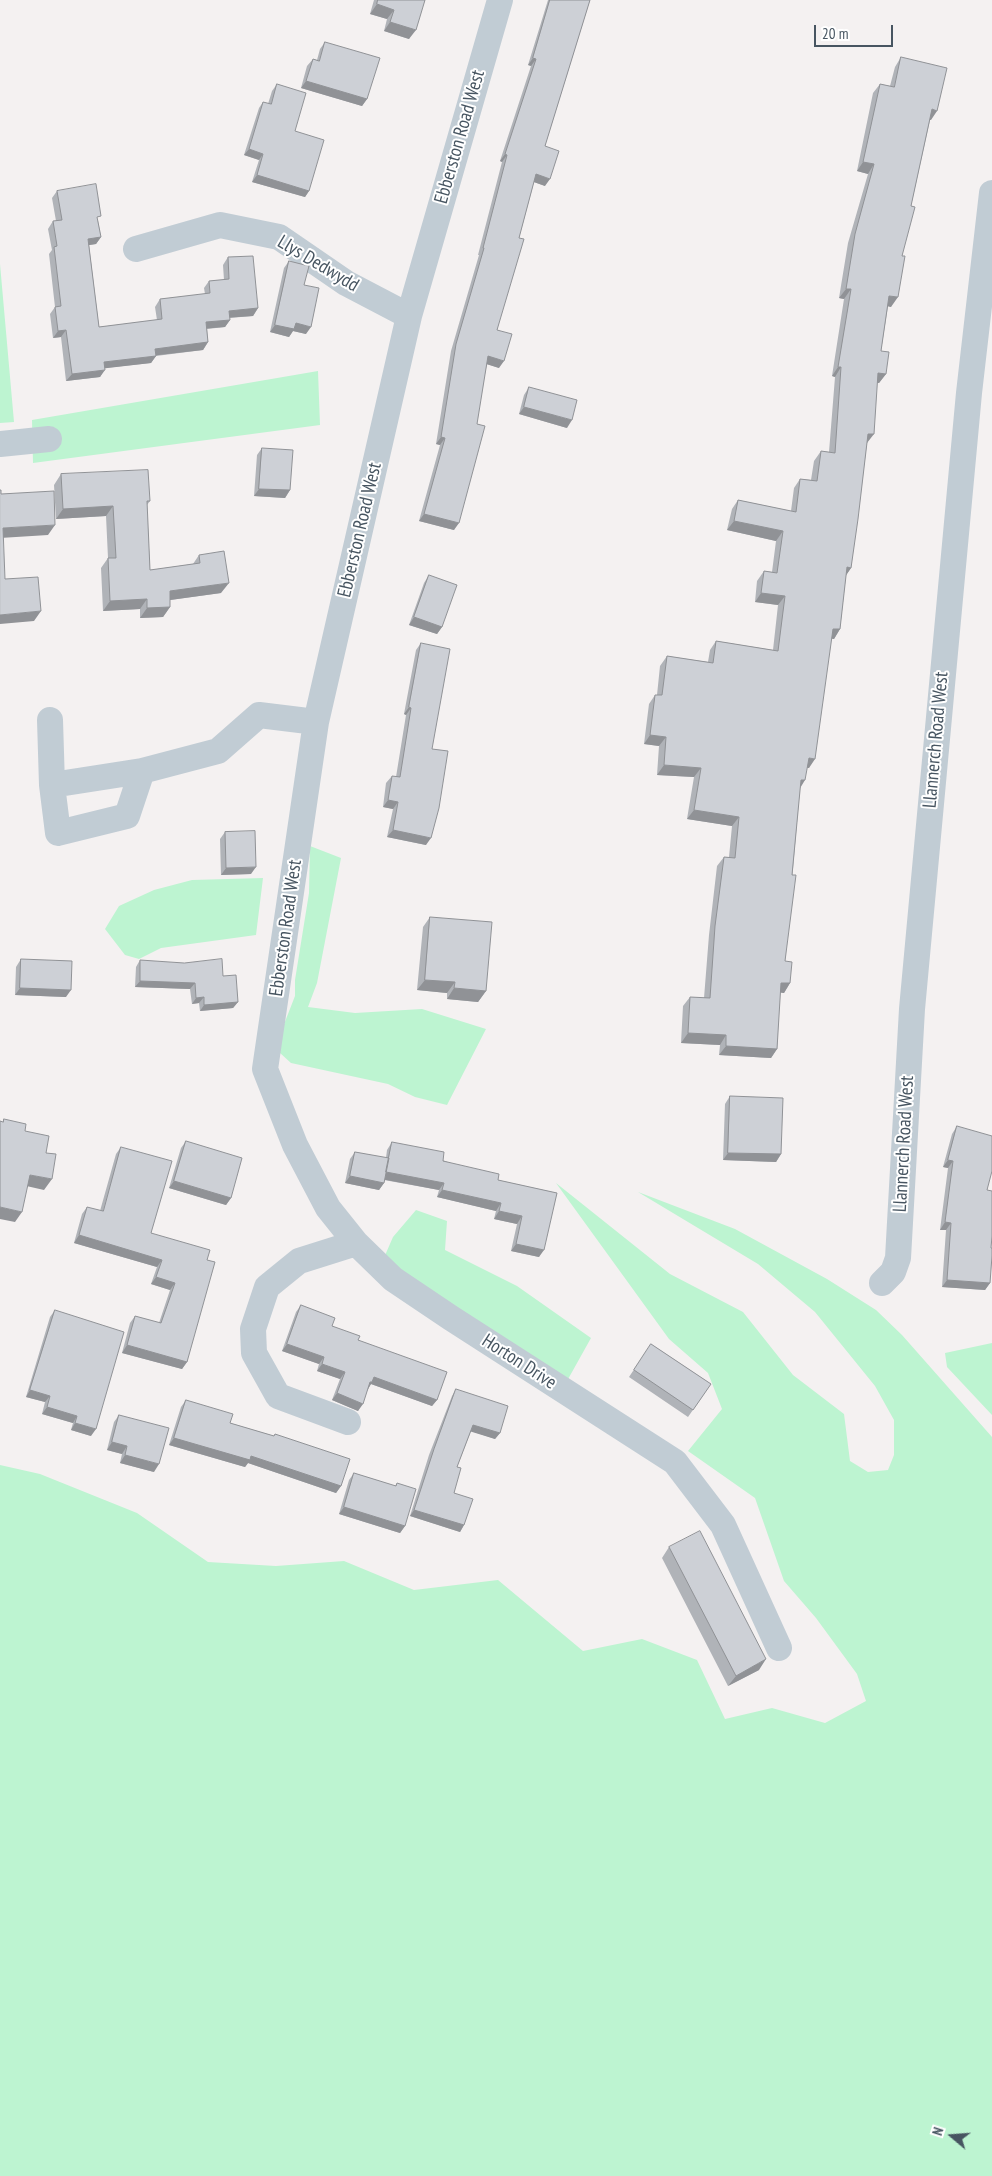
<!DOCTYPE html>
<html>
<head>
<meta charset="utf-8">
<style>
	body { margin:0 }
	#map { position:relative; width:992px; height:2176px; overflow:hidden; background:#f4f1f1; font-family:"PT Sans Narrow",sans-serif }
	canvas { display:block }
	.north { position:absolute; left:927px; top:2111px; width:50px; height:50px; -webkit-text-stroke:4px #fff; paint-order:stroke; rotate:288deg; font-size:14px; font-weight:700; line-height:20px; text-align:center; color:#475561 }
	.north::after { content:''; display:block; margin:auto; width:18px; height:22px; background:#475561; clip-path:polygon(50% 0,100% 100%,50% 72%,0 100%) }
	.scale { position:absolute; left:814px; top:25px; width:79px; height:22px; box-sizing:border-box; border:2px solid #475561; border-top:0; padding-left:6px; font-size:15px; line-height:18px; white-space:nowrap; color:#475561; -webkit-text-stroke:4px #fff; paint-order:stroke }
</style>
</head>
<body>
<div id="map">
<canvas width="992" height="2176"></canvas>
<div class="north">N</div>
<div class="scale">20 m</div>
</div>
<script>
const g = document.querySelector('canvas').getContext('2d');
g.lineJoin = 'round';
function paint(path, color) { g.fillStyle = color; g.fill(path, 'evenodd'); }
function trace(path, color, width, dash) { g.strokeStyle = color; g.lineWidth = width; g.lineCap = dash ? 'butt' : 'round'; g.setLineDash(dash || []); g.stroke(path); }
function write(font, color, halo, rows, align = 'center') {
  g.font = font + ' "PT Sans Narrow",sans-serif'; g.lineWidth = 4; g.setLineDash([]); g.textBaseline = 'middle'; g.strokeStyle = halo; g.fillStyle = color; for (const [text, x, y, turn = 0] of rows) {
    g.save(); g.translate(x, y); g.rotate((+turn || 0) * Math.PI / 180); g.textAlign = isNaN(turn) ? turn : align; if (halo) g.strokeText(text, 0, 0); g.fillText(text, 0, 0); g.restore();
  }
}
paint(new Path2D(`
	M0 264 14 422 0 423Z
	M318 371 320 425 33 463 32 420Z
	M310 846 341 858 317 983 308 1007 355 1013 422 1009 486 1029 447 1105 415 1097 388 1084 291 1063 280 1053 281 1032 295 996V980L309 893Z
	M263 878 256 935 161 948 139 959 125 955 105 929 119 906 154 890 192 880Z
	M556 1183 670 1274 743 1312 793 1375 844 1414 850 1461 868 1472 888 1470 894 1455V1420L875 1386 815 1312 758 1264 638 1192 735 1229 827 1279 876 1310 902 1335 992 1437V2176H0V1465L40 1474 137 1513 208 1562 276 1566 344 1561 414 1590 498 1580 583 1651 642 1639 697 1660 725 1719 772 1708 825 1723 866 1701 857 1674 816 1618 784 1581 755 1498 688 1451 722 1409 708 1373 669 1339Z
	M416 1210 447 1221 445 1250 517 1286 591 1338 567 1381 383 1260 393 1237Z
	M992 1343V1415L947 1367 945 1353Z`), '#bdf4d1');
trace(new Path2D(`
	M500 0 409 316 316 722 265 1069 295 1145 328 1208 356 1243 393 1279 451 1318 675 1462 723 1525 779 1648
	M136 249 220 225 279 237 346 283 409 316
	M0 444 49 439
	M50 720 52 785 58 833 127 816 142 771 52 785
	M142 771 218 751 259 715 316 722
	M882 1283 893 1272 898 1258 912 1009 969 393 992 193
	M348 1422 278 1396 254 1353 253 1329 267 1287 299 1261 356 1243`), '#c1ccd4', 26);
paint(new Path2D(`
	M374 0H425L409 39 384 31 387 19 370 14Z
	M548 0H590L545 146V186L534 182 519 238 497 330 499 368 487 364 454 530 419 521 440 445 436 444 451 351 479 255H478L502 162 500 161 531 66 528 65Z
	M325 42 367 99 362 106 301 88 307 66 313 59 317 60 320 49Z
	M901 57 931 120H930L911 206 902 256 891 307 888 306 881 351 886 374 879 383H877L867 443 851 568 846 575 840 629 834 639 831 638 809 768H807L800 788 785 961 790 983 784 993 780 992 777 1049 771 1058 719 1055 720 1045 681 1043 683 1006 690 997 704 998 709 935 717 866 724 857H729L732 826 687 819 694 777 657 775 659 746 644 744 649 704 655 695H657L660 666 667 656 708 662 710 650 716 641 773 650 778 605 755 602 757 581 764 571 772 572 776 541 727 530 732 509 738 500 791 511 794 488 800 479 811 480 814 461 821 451 829 452 835 377 832 376 844 299 839 298 848 243 868 174 857 171 873 93 880 84 890 86 895 67Z
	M277 84 295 131 309 191 305 197 252 182 259 160 244 155 259 108 263 102 268 104 272 91Z
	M57 191 98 221 101 237 96 244 89 245 99 327 157 320 155 307 160 299 205 294 204 288 209 281 224 280 223 265 228 257 258 308 253 316 229 318 230 320 225 327 207 329 208 342 203 350 156 356 151 363 105 368 100 377 66 381 61 337 53 338 50 314 55 307 49 254 52 250 48 229 53 221H56L52 198Z
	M289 261 304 285 306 334 293 331 289 337 270 332 284 268Z
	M529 387 567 428 519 414 524 395Z
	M262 448 290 490 285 498 254 496 257 455Z
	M61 474 150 501 147 505 150 570 193 564 199 555 221 593 170 600V607L163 617 140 618V609L103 611 101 568 108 558 106 516 56 519 54 485Z
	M429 575 442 627 437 634 409 625 424 583Z
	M421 643 432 749 426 845 387 837 393 809 383 807 386 783 392 776 396 777 406 715 404 714 416 650Z
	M225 832 251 874 221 875 220 839Z
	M430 917 486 991 478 1002 447 999V993L417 990 423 927Z
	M21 959 66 997 15 995 16 967Z
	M140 960 223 976 238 1002 233 1008 200 1011 199 1003 192 1004 190 989 135 987 136 967Z
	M730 1096 781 1154 776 1162 723 1160 725 1104Z
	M957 1126 987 1190 991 1248 990 1283 985 1290 942 1287 946 1230H940L948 1168 943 1167 952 1134Z
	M186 1141 231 1198 226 1205 169 1188 181 1148Z
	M392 1142 498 1180 557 1193 539 1257 511 1251 517 1224 494 1219 496 1211 437 1197 439 1190 384 1180V1183L379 1190 345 1183 350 1159 355 1152 386 1158 387 1150Z
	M121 1147 151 1233 207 1260 187 1362 182 1369 122 1353 130 1323 135 1316 159 1323 170 1290 151 1284 157 1267 74 1243 82 1214 87 1207 100 1211 116 1154Z
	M301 1305 332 1326 358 1340 437 1400 432 1406 371 1384 368 1389 358 1411 332 1400 340 1379 317 1371 319 1364 282 1351 296 1312Z
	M55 1310 91 1436 71 1430 73 1423 42 1414 45 1402 26 1397 50 1317Z
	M651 1344 711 1384 688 1417 629 1377Z
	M456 1389 500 1433 495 1439 471 1431 457 1467 454 1493 464 1525 460 1532 410 1516 429 1455 452 1396Z
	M186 1400 230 1423 274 1436 275 1434 341 1486 336 1493 248 1463 245 1467 169 1445 181 1407Z
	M119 1415 154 1472 120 1463 122 1454 107 1450 114 1422Z
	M354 1473 395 1486 397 1483 405 1526 400 1533 339 1514 349 1480Z
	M669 1547 759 1670 728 1686 662 1558Z`), '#b0b3b8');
paint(new Path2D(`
	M377 4 394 10 387 19 370 14Z
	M390 22 416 30 409 39 384 31Z
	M533 58 536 59 531 66 528 65Z
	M306 81 367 99 362 106 301 88Z
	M932 109 937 111 931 120 925 119Z
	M249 149 263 154 259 160 244 155Z
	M505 154 507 155 502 162 500 161Z
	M863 162 874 164 868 174 857 171Z
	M536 174 550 179 545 186 531 181Z
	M257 175 309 191 305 197 252 182Z
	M101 237 96 244 83 246 88 239Z
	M846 289H851L844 299 839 298Z
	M889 296 898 297 891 307 882 305Z
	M258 308 253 316 224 318 229 311Z
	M230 320 225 327 201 329 206 322Z
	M296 323 311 327 306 334 293 331 289 337 270 332 275 325Z
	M66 330 61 337 53 338 58 331Z
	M208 342 203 350 150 356 155 349Z
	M156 356 151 363 99 369 104 362Z
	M488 356 504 361 499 368 483 363Z
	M838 367H841L835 377 832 376Z
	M105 370 100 377 66 381 72 374Z
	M878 373 886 374 879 383 871 382Z
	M524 407 572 420 567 428 519 414Z
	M868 434H874L867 443H862Z
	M441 437 445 438 440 445 436 444Z
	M259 489 290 490 285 498 254 496Z
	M113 506 106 516 56 519 63 509Z
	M424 514 459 523 454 530 419 521Z
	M734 521 783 531 776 541 727 530Z
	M55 525 48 535 0 538 3 528Z
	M847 567 851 568 845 577Z
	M229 583 221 593 163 601 170 591Z
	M761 593 785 596 778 605 755 602Z
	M147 599 140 609 103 611 110 601Z
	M170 607 163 617 140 618 147 608Z
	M41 611 34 621 0 624V615Z
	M414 617 442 627 437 634 409 625Z
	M833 629H840L834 639 826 638Z
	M409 707 411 708 406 715 404 714Z
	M650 735 666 737 659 746 644 744Z
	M809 758 815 759 809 768 802 767Z
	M664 765 701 768 694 777 657 775Z
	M801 780H805L799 790Z
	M388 800 398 802 393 809 383 807Z
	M694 810 739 817 732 826 687 819Z
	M393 830 431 838 426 845 387 837Z
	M256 867 251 874 221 875 226 868Z
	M425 980 455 982 447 993 417 990Z
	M140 981 195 983 190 989 135 987Z
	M781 983H790L784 993 774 992Z
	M20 988 71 990 66 997 15 995Z
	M454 988 486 991 478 1002 447 999Z
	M204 997 199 1003 192 1004 196 998Z
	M238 1002 233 1008 200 1011 204 1005Z
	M688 1033 726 1035 720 1045 681 1043Z
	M726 1046 777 1049 771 1058 719 1055Z
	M728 1153 781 1154 776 1162 723 1160Z
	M948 1160 953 1161 948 1168 943 1167Z
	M386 1172 444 1183 439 1190 381 1179Z
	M30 1175 52 1179 44 1190 22 1185Z
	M350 1176 384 1183 379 1190 345 1183Z
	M174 1181 231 1198 226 1205 169 1188Z
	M442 1190 501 1203 496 1211 437 1197Z
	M0 1207 22 1212 15 1222 0 1219Z
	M499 1211 522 1216 517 1224 494 1219Z
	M945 1222 951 1223 946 1230H940Z
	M79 1235 162 1260 157 1267 74 1243Z
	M516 1244 544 1250 539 1257 511 1251Z
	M156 1277 175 1283 170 1290 151 1284Z
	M947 1280 990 1283 985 1290 942 1287Z
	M287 1344 324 1357 319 1364 282 1351Z
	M127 1345 187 1362 182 1369 122 1353Z
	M322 1364 345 1372 340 1379 317 1371Z
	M374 1377 437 1400 432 1406 371 1384 368 1389H366Z
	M30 1390 50 1396 45 1402 26 1397Z
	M337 1393 363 1404 358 1411 332 1400Z
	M47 1407 77 1416 73 1423 42 1414Z
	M75 1423 96 1429 91 1436 71 1430Z
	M473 1425 500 1433 495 1439 469 1431Z
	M174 1438 251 1456 341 1486 336 1493 248 1463 245 1467 169 1445Z
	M112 1442 127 1446 122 1454 107 1450Z
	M125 1455 159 1464 154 1472 120 1463Z
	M344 1507 405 1526 400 1533 339 1514Z
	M414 1510 464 1525 460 1532 410 1516Z
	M766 1659 759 1670 728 1686 736 1676Z`), '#909296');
const building = new Path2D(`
	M378 0H425L416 30 390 22 394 10 377 4Z
	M550 0H590L545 146 559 151 550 179 536 174 519 238 524 239 497 330 512 334 504 361 488 356 477 424 485 426 459 523 424 514 445 438 441 437 456 344 484 248H483L507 155 505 154 536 59 533 58Z
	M325 42 380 58 367 99 306 81 313 59 319 61Z
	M901 57 947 68 937 111 932 109 911 206 915 207 902 256H905L898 297 889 296 881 351 889 352 886 374 878 373 874 434H868L858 519 851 568 847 567 840 629H833L815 759 809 758 805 780H801L792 875H796L785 961 792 962 790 983H781L777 1049 726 1046V1035L688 1033 690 997 710 998 715 926 724 857 735 858 739 817 694 810 701 768 664 765 666 737 650 735 655 695H662L667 656 713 663 716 641 778 651 785 596 761 593 764 571 777 573 783 531 734 521 738 500 796 512 800 479 817 481 821 451 835 453 841 367H838L851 289H846L855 234 874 164 863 162 880 84 894 87Z
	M277 84 306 93 295 131 324 140 309 191 257 175 263 154 249 149 263 102 271 104Z
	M96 184 101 216 97 217 101 237 88 239 99 327 162 319 160 299 210 293 209 281 229 279 228 257 253 256 258 308 229 311 230 320 206 322 208 342 155 349 156 356 104 362 105 370 72 374 66 330 58 331 55 307 61 306 54 247 57 246 53 221 62 220 57 191Z
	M289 261 309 266 304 285 319 288 311 327 296 323 294 329 275 325Z
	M529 387 577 400 572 420 524 407Z
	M262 448 293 450 290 490 259 489Z
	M148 470 150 501H147L150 570 200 563 199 555 224 551 229 583 170 591V607L147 608V599L110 601 108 558H116L113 506 63 509 61 474Z
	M0 490H1V494L54 491 55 525 3 528 5 579 38 577 41 611 0 615Z
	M429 575 457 585 442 627 414 617Z
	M421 643 450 649 432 749 448 751 439 808 431 838 393 830 398 802 388 800 392 776 400 777 411 708 409 707Z
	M255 831 256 867 226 868 225 832Z
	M430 917 492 922 486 991 454 988 455 982 425 980Z
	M21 959 72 961 71 990 20 988Z
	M222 959 223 976 236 975 238 1002 204 1005V997L196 998 195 983 140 981V960L184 963Z
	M730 1096 783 1098 781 1154 728 1153Z
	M4 1119 26 1124 25 1131 49 1136 46 1153 56 1154 52 1179 30 1175 22 1212 0 1207V1121L3 1122Z
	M957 1126 992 1136V1171L987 1190 992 1191V1236L991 1248H992V1256L990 1283 947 1280 951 1223 945 1222 953 1161 948 1160Z
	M186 1141 242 1158 231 1198 174 1181Z
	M392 1142 444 1152 443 1161 499 1174 498 1180 557 1193 544 1250 516 1244 522 1216 499 1211 501 1203 442 1190 444 1183 386 1172Z
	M121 1147 172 1161 151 1233 210 1250 207 1260 215 1262 187 1362 127 1345 135 1316 161 1323 175 1283 156 1277 162 1260 79 1235 87 1207 103 1211Z
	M355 1152 389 1158 384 1183 350 1176Z
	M301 1305 335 1318 332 1326 360 1336 358 1340 447 1372 437 1400 374 1377 372 1382H370L363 1404 337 1393 345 1372 322 1364 324 1357 287 1344Z
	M55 1310 124 1332 96 1429 75 1423 77 1416 47 1407 50 1396 30 1390Z
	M651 1344 711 1384 693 1410 634 1370Z
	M456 1389 508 1406 500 1433 473 1425 457 1467 461 1468 454 1493 473 1499 464 1525 414 1510 434 1449Z
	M186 1400 233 1414 230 1423 274 1436 275 1434 350 1459 341 1486 251 1456 250 1460 174 1438Z
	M119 1415 169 1428 159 1464 125 1455 127 1446 112 1442Z
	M354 1473 396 1486 397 1483 416 1489 405 1526 344 1507Z
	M700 1531 766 1659 736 1676 669 1547Z`);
paint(building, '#cdd0d6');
trace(building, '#909296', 1);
write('19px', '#475561', '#fff', [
	["Ebberston Road West",460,137,-74],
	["Llys Dedwydd",318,264,31],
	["Ebberston Road West",360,530,-77],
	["Llannerch Road West",936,740,-85],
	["Ebberston Road West",286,928,-82],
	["Llannerch Road West",904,1144,-87],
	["Horton Drive",519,1362,33]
]);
</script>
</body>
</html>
